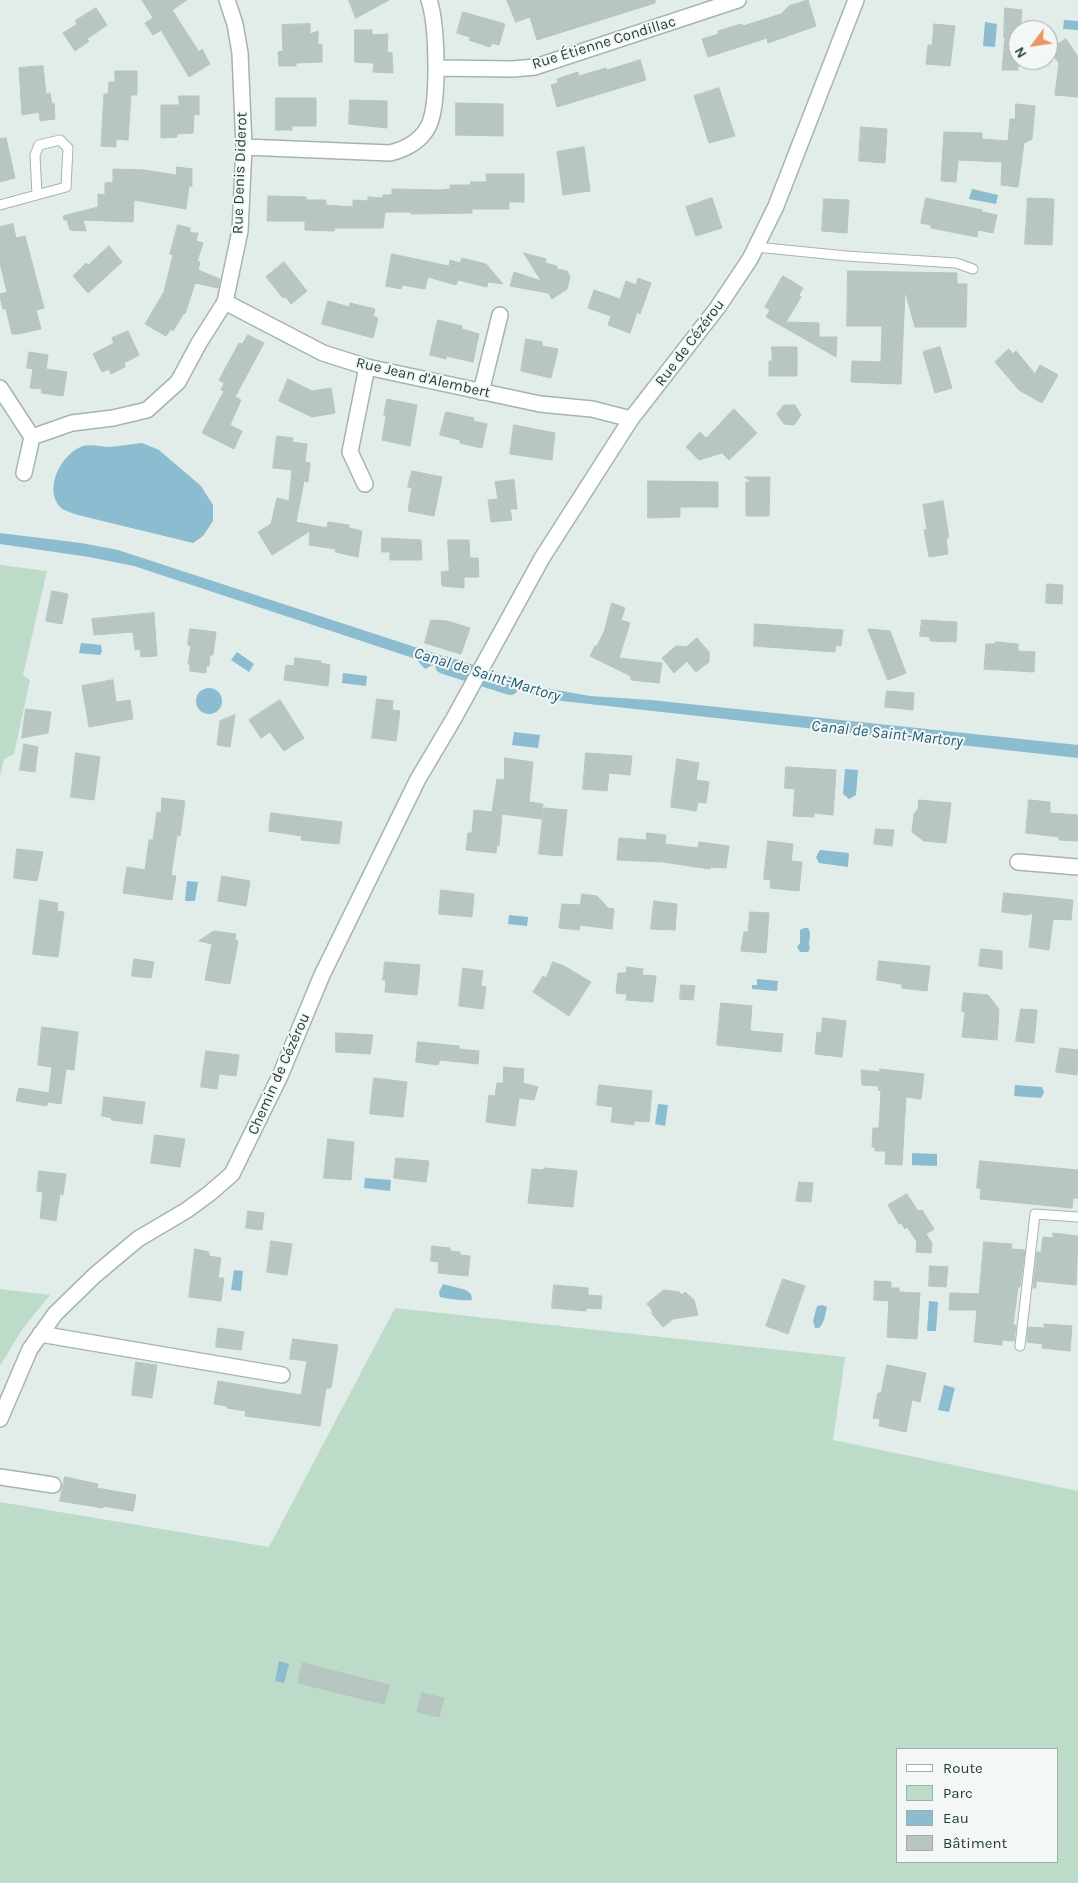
<!DOCTYPE html>
<html>
<head>
<meta charset="utf-8">
<style>
	body { margin:0 }
	#map { position:relative; width:1078px; height:1883px; overflow:hidden; background:#e2ece9; font-family:Karla,sans-serif }
	canvas { display:block }
	.legend { position:absolute; left:896px; top:1748px; width:162px; height:115px; box-sizing:border-box; background:#f3f8f6; border:1px solid #a0adaa; margin:0; padding:6px 9px; list-style:none; font-size:15px; color:#233c39 }
	.legend li { display:flex; align-items:center; gap:10px; height:25px }
	.legend b { width:25px; border:1px solid #a0adaa }
	.north { position:absolute; left:1008px; top:20px; width:50px; height:50px; box-sizing:border-box; background:#f3f8f6; border:1px solid #a0adaa; border-radius:50%; rotate:239deg; font-size:14px; font-weight:700; line-height:20px; text-align:center; color:#233c39 }
	.north::after { content:''; display:block; margin:auto; width:18px; height:22px; background:#ec9560; clip-path:polygon(50% 0,100% 100%,50% 72%,0 100%) }
</style>
</head>
<body>
<div id="map">
<canvas width="1078" height="1883"></canvas>
<ul class="legend">
<li><b style="height:6px;background:#fff"></b>Route</li>
<li><b style="height:14px;background:#bcdcc9"></b>Parc</li>
<li><b style="height:14px;background:#8cbccf"></b>Eau</li>
<li><b style="height:14px;background:#b8c6c2"></b>Bâtiment</li>
</ul>
<div class="north">N</div>
</div>
<script>
const g = document.querySelector('canvas').getContext('2d');
g.lineJoin = 'round';
function paint(path, color) { g.fillStyle = color; g.fill(path, 'evenodd'); }
function trace(path, color, width, dash) { g.strokeStyle = color; g.lineWidth = width; g.lineCap = dash ? 'butt' : 'round'; g.setLineDash(dash || []); g.stroke(path); }
function write(font, color, halo, rows, align = 'center') {
  g.font = font + ' Karla,sans-serif'; g.lineWidth = 4; g.setLineDash([]); g.textBaseline = 'middle'; g.strokeStyle = halo; g.fillStyle = color; for (const [text, x, y, turn = 0] of rows) {
    g.save(); g.translate(x, y); g.rotate((+turn || 0) * Math.PI / 180); g.textAlign = isNaN(turn) ? turn : align; if (halo) g.strokeText(text, 0, 0); g.fillText(text, 0, 0); g.restore();
  }
}
paint(new Path2D(`
	M0 565 47 571 23 675 30 680 14 754 4 759 0 776Z
	M0 1289 50 1295 23 1328 0 1366Z
	M395 1308 845 1357 833 1440 1078 1491V1883H0V1502L269 1547ZM897 1749H1057V1862H897Z`), '#bcdcc9');
paint(new Path2D(`
	M1064 20 1078 21V30L1063 29Z
	M985 22 997 24 995 47 983 46Z
	M972 189 998 195 996 204 969 199Z
	M142 443 159 450 201 486 213 505V521L203 536 193 543 78 515C73 513 64 511 60 507 43 488 62 453 83 446 91 444 102 447 110 447 121 446 131 444 142 443Z
	M0 533 81 543 118 550 470 665 463 677 433 665 425 669 416 659 134 566 89 557 0 544Z
	M81 643 101 645 102 651 100 655 79 653Z
	M237 652 254 664 249 672 231 660Z
	M343 673 367 676 366 686 342 683Z
	M497 674 545 688 590 696 651 700 1078 745V758L562 701 489 684 487 682 491 675Z
	M196 701a13 13 0 1 1 26 0a13 13 0 1 1-26 0Z
	M514 732 540 735 538 748 512 745Z
	M845 769 858 770 856 795 849 799 843 794Z
	M820 850 849 853 848 867 819 863 816 857Z
	M187 881 198 882 195 901H185Z
	M509 915 528 917 527 926 508 924Z
	M804 928H808C813 936 807 941 810 948L808 952H800L797 947 800 943V930Z
	M757 979 778 981 777 991 752 989V985H757Z
	M1015 1085 1042 1087 1044 1092 1041 1098 1014 1096Z
	M658 1104 668 1105 665 1126 655 1124Z
	M912 1153 937 1154V1166L912 1165Z
	M365 1178 391 1180 390 1191 364 1188Z
	M234 1270 243 1271 241 1291 231 1290Z
	M443 1284 466 1290 471 1294 472 1300C467 1301 446 1299 440 1297L439 1292Z
	M929 1301 938 1302 936 1331H927Z
	M822 1305 827 1307C825 1315 825 1321 819 1328H815L813 1321 817 1306Z
	M944 1385 955 1388 949 1412 938 1410Z
	M279 1661 289 1664 284 1683 275 1681Z`), '#8cbccf');
trace(new Path2D(`
	M444 665 510 686`), '#8cbccf', 18);
const building = new Path2D(`
	M142 0H187L172 10 199 52 202 49 210 64 189 77 161 30 153 35 145 23 153 18Z
	M349 0H389L356 18Z
	M507 0H655V3L537 40 530 17 516 22Z
	M808 0 816 26 768 43 767 38 708 57 702 39 719 34 718 31 731 27 742 24 743 26 781 14 789 6Z
	M96 8 107 25 87 39 89 41 75 51 63 33 77 24 75 21Z
	M1005 8 1022 10 1020 30H1018V70H1002L1005 37H1004Z
	M463 12 505 24 499 45 492 43 490 47 469 40 470 37 457 33Z
	M310 24V34L318 31V45L322 44V62L296 63V66H279L278 52 283 51 282 25Z
	M934 24 955 26 950 66 926 64 928 45H932Z
	M355 30H372V35L388 34 387 52 392 53 393 73 373 72 374 63 355 62Z
	M1066 39 1078 57V97L1055 95 1059 63 1053 55V47Z
	M640 60 646 80 557 107 551 85 558 83 557 79 578 72 579 76 606 68 607 70Z
	M43 66 46 94 50 93 52 104 54 103 55 119 40 121 39 112 22 115 19 68Z
	M115 71H137V95H131L128 140 116 139V147L101 146 104 94H108L109 82H115Z
	M719 88 735 136 709 143 694 96Z
	M179 96H199V115L194 114 193 133 177 134V137L161 138V105H179Z
	M276 98H316V126H292V130H276Z
	M350 100 387 101V128L349 124Z
	M456 103 503 104V136L456 135Z
	M1016 104 1035 106 1032 139 1024 143 1018 187 1001 185 1002 162 958 160 956 182 941 181 944 132 982 133V139L1008 141 1010 119H1015Z
	M861 127 887 129 885 163 859 161Z
	M6 138 15 178 0 182V139Z
	M584 147 590 191 563 195 557 152Z
	M177 167 192 169V186H189L186 209 134 200 133 222 83 220 86 231 70 230 67 220H64L63 216 98 207V194L105 195V183L113 182V169L144 170 176 175Z
	M486 174H524V202H509V209H472V213L411 214V212H385L383 228H335L334 231 305 230V221H267L268 196 306 197V200H326V205L353 207V200L368 201V197L383 198V195H392V189L441 190 450 189V185H471L470 182H487Z
	M712 198 722 228 696 236 686 207Z
	M926 198 982 210V212L997 215 993 233 978 230 977 237 931 228V225L921 223Z
	M1028 198 1054 199 1052 245 1025 244Z
	M824 199 849 200 847 233 822 231Z
	M13 224 16 238 25 236 44 308 36 310 41 329 18 334H12L6 309H3L0 297V294L7 292 0 263V227Z
	M178 225 190 228V233H198L196 241 203 243 197 261 200 262 198 270 220 279 218 288 195 283 185 314 184 313 173 331 171 329 166 336 145 324 164 292 173 255 170 254Z
	M109 246 122 262 88 293 73 276 86 263 88 265Z
	M524 253 546 259 545 263 557 266V269L567 271 570 277 567 289 552 299 548 293 510 286 514 272 541 281Z
	M392 254 449 266 450 260 460 263 462 258 486 264 503 284 488 282 487 287 458 280 456 285 428 277 425 289 402 285 401 289 386 286Z
	M284 262 307 291 291 304 286 297 283 298 266 277Z
	M848 271 957 273V284H967L966 327H915L905 291 901 384 851 382 852 361 881 362 882 326H847Z
	M783 276 803 288 799 295 801 297 786 322 819 323V337H837L836 357 766 317 770 310 765 307Z
	M638 278 651 283 640 314 637 312 630 333 608 325 611 316 588 308 594 290 620 299 626 281 636 285Z
	M328 301 349 307 350 303 375 309 373 316 378 318 373 338 322 324Z
	M438 320 462 326V329L479 334 473 362 446 356V359L430 355Z
	M128 331 139 355 124 363 125 367 111 374 109 369 102 372 93 354 114 343 112 338Z
	M248 335 264 343 235 397 232 395 241 400 230 425 242 431 234 449 202 433 224 391 221 390 224 383 219 380 239 343 242 344Z
	M526 339 542 342V346L558 349 551 378 521 371Z
	M772 347H797V376H769V361H772Z
	M940 347 952 388 935 393 923 352Z
	M1009 349 1013 354 1016 351 1035 374 1040 365 1058 375 1042 403 1019 390 995 362Z
	M29 352 48 355 46 369 67 372 63 396 41 393 42 389 30 388 33 369 27 368Z
	M288 379 312 391 331 388 335 413 312 417 279 401Z
	M387 399 417 405 410 446 382 440 386 416 384 415Z
	M784 405H795L801 415 794 425 784 424 777 414Z
	M734 409 757 433 729 460 722 453 699 460 686 447 700 432 706 438Z
	M446 412 474 418 473 421 487 424 482 448 460 443V440L440 435Z
	M514 425 555 433 552 460 510 454Z
	M277 436 293 438 292 442 307 444 305 462 310 463 308 482 304 481 296 522 327 528 328 522 349 525V528L362 531 358 557 335 552 336 549 309 545 310 531 272 555 258 532 271 524 277 498 289 501 292 470 273 468Z
	M412 471 442 477 434 516 408 511 412 488 408 487Z
	M745 477H770L769 516H746V482H751Z
	M514 480 517 509H510L512 520 491 522 488 500 498 499 495 482Z
	M648 481 718 482V507H680V517L648 518Z
	M943 501 949 538H946L948 554 929 557 924 530 927 529 923 505Z
	M382 538 421 540 422 560H390V552H382Z
	M448 540H469L470 558H478L479 577H464V588L442 586 441 572 449 571Z
	M1047 584 1063 585 1062 604 1046 603Z
	M52 591 68 594 62 624 46 621Z
	M612 603 625 608 621 620 630 623 619 658 662 663 659 683 631 680V676L590 656 595 646H597L604 632Z
	M154 613 157 656 141 657 140 649 135 650 133 632 94 635 92 619Z
	M431 620 447 621 470 628 461 654 425 643Z
	M922 620 957 622 956 642 930 641V637L920 636Z
	M755 624 843 630 841 646 836 645 835 652 754 646Z
	M190 629 216 632 213 655H210L209 666H206V673L190 671V664H188L191 646 188 645Z
	M868 629 890 631 906 673 888 680Z
	M697 638 709 652V662L696 672 687 661 674 673 662 658 676 646 686 647Z
	M996 642 1018 644V651L1035 652 1034 672 984 669 986 644H995Z
	M295 658 321 661V663L330 665 328 686 284 680 286 665 294 666Z
	M113 680 116 702 130 700 133 719 89 727 82 686Z
	M887 691 914 693 913 710 885 707Z
	M377 699 393 701 392 710 400 711 396 741 372 738Z
	M280 700 304 738 284 751 270 732 261 738 249 720Z
	M26 709 51 712 48 733 22 738Z
	M235 715 230 747 217 745 220 721Z
	M24 744 38 747 35 772 20 770Z
	M76 753 100 757 94 800 71 797Z
	M586 753 632 756 630 775 609 773 607 791 583 789Z
	M505 758 533 762 529 802 543 804 542 819 502 814 499 846 497 845 496 853 466 850 468 833H472L474 810 492 812 497 779 504 780Z
	M677 759 699 763 696 780 709 782 706 803 698 802 696 811 671 807Z
	M786 767 836 770 833 815 814 813V817L793 816 795 789 785 788Z
	M162 798 185 801 180 836 177 835 171 875 176 876 172 900 123 893 127 867 145 870 149 840H153L157 812 161 813Z
	M919 800 951 803 946 843 924 841 912 832 914 814 918 809Z
	M1029 800 1050 802V813L1078 815V841L1059 840V837L1026 833Z
	M544 808 567 810 562 856 539 854Z
	M271 813 342 822 339 844 301 840 302 836 269 831Z
	M876 829 894 830 892 846 874 844Z
	M647 833 666 835 665 844 698 848 699 842 729 846 726 868 711 867 710 869 663 862 617 860 619 838 646 840Z
	M768 841 793 844 791 861 802 862 799 891 770 888 771 880 764 879Z
	M17 849 43 852 37 881 14 878Z
	M222 876 250 881 246 906 218 901Z
	M441 890 474 894 472 917 439 914Z
	M1004 893 1073 900 1071 920 1053 919 1049 950 1029 947 1033 913 1026 915 1002 912Z
	M582 894 597 896 608 908 614 909 612 929 580 925 579 930 559 928 562 904 580 905Z
	M40 900 58 903 57 911 64 912 58 957 33 954Z
	M654 901 677 904 675 930 651 929Z
	M750 912 769 913 766 953 741 951 744 932H748Z
	M214 931 236 934 235 940 238 941 230 984 205 980 212 944 199 941Z
	M981 949 1002 951V969L979 966Z
	M134 959 154 962 151 978 132 976Z
	M879 961 930 966 927 991 902 988V984L877 980Z
	M385 962 420 965 417 995 385 992 386 980H383Z
	M553 962 564 966 591 982 569 1016 533 992 543 976 546 978Z
	M627 967 643 969 642 975 656 976 653 1002 626 1000 627 994 616 993 618 973H626Z
	M463 968 483 971 481 986 486 987 483 1009 459 1006Z
	M681 985 695 986 693 1000 680 999Z
	M964 993 988 995 999 1009 997 1040 962 1037 965 1012 962 1011Z
	M721 1003 752 1006 750 1031 783 1034 781 1052 717 1045Z
	M1021 1009 1037 1010 1034 1043 1016 1041Z
	M823 1018 846 1021 842 1057 815 1054 817 1032 821 1033Z
	M42 1027 78 1032 74 1070 66 1069 61 1104 48 1102V1099L47 1106 16 1101 19 1088 49 1093 52 1067 38 1065Z
	M336 1033 373 1035 370 1054 336 1052Z
	M418 1042 459 1046V1049L479 1051 478 1064 440 1060 438 1065 416 1062Z
	M1060 1048 1078 1050 1077 1075 1056 1072Z
	M206 1051 239 1055 236 1076 219 1074 217 1089 201 1087Z
	M504 1067 524 1069 523 1083 538 1087 534 1100 519 1098 515 1126 486 1122 489 1095 495 1096 497 1083H503Z
	M880 1069 924 1074 921 1099 906 1097 902 1165 885 1164 886 1151H875V1147H872L873 1128H879L881 1091 878 1090 879 1086 862 1085 861 1070 880 1072Z
	M374 1078 407 1082 403 1117 370 1114Z
	M599 1085 652 1091 649 1122 634 1121V1125L611 1122 613 1107 597 1105Z
	M104 1097 145 1102 142 1124 111 1120 112 1118 102 1116Z
	M155 1135 185 1139 180 1167 151 1163Z
	M328 1139 354 1142 351 1180 324 1178Z
	M396 1158 429 1161 426 1182 394 1178Z
	M980 1161 1078 1170V1198H1073L1072 1208 980 1199 981 1189 977 1188Z
	M545 1168 577 1171 573 1207 528 1203 532 1169 542 1170Z
	M39 1171 66 1174 63 1195 60 1194 56 1221 40 1218 43 1192 37 1191Z
	M799 1182 813 1183 811 1202 796 1201Z
	M907 1194 918 1211 922 1210 934 1229 926 1234 932 1243 931 1253 916 1252 917 1240H916L907 1227 905 1229 901 1223 899 1224 888 1205Z
	M248 1211 264 1213 262 1230 246 1228Z
	M1053 1233 1078 1236 1076 1285 1036 1281V1288H1033L1037 1252H1041L1043 1237 1053 1238Z
	M271 1241 292 1244 287 1275 267 1272Z
	M984 1242 1012 1244 1011 1249 1025 1250 1020 1287H1018L1013 1325H1016L1014 1341 1002 1340V1345L974 1342 977 1310H949L950 1293 979 1294Z
	M432 1246 450 1248V1251L460 1252V1255L470 1256 468 1276 438 1273 439 1262 431 1261Z
	M195 1249 209 1252V1256L221 1258 218 1278H224L221 1301 189 1297Z
	M930 1266 948 1267 946 1287 929 1286Z
	M783 1279 805 1286 788 1334 766 1326Z
	M875 1281 891 1282V1288H899V1292L920 1293 917 1339 887 1337 889 1301 874 1300Z
	M554 1285 588 1288V1295L602 1296 601 1309 586 1308V1311L552 1308Z
	M664 1290 679 1292 682 1295 685 1292 694 1300 698 1315 673 1319 663 1327 652 1314V1310L647 1304Z
	M1044 1324 1072 1326 1070 1351 1042 1348 1043 1344 1027 1342 1028 1327 1044 1328Z
	M218 1328 244 1332 241 1350 216 1347Z
	M293 1339 338 1345 331 1388H326L320 1426 245 1416 246 1411 227 1408V1406L214 1404 218 1381 301 1395 307 1361 290 1359Z
	M136 1362 157 1365 152 1398 132 1395Z
	M887 1365 926 1373 920 1402 912 1400 906 1432 879 1426 880 1419 873 1418 878 1393H881Z
	M65 1477 98 1484 97 1488 136 1495 133 1511 103 1506V1508L60 1501Z
	M303 1663 389 1685 384 1704 298 1683Z
	M422 1693 444 1698 439 1717 417 1712Z`);
paint(building, '#b8c6c2');
trace(building, '#b5c5c1', 1);
const service = new Path2D(`
	M0 205 66 187 68 148 60 140 39 145 35 155 37 195
	M756 247 846 256 956 263 973 269
	M1020 1346 1035 1214 1078 1217`);
const minor = new Path2D(`
	M436 68 513 69 535 67 738 0
	M244 147 390 153C406 149 420 142 428 127 440 105 437 24 429 0
	M225 302 323 353 367 367 540 404 592 409 631 419
	M0 388 32 437 24 473
	M481 392 500 315
	M32 437 72 423 113 418 147 410 178 382 199 343 225 302 240 231 244 147 240 53 235 24 227 0
	M365 484 350 452 367 367
	M1018 862 1078 867
	M40 1334 282 1375
	M0 1419 30 1349 55 1314 95 1275 138 1239 187 1210 210 1193 232 1174 280 1076 322 975 418 779 453 720 542 558 631 419 718 307 750 259 776 206 856 0
	M0 1477 53 1485`);
trace(service, '#a5b4b1', 11);
trace(minor, '#a5b4b1', 18);
trace(service, '#fff', 9);
trace(minor, '#fff', 15);
write('15px', '#233c39', '#f3f8f6', [
	["Rue Étienne Condillac",604,43,-17],
	["Rue Denis Diderot",240,173,-88],
	["Rue de Cézérou",690,343,-53],
	["Rue Jean d'Alembert",423,378,13],
	["Chemin de Cézérou",279,1074,-66]
]);
write('italic 16px', '#1f5c76', '#f3f8f6', [
	["Canal de Saint-Martory",487,675,17],
	["Canal de Saint-Martory",887,734,6]
]);
</script>
</body>
</html>
